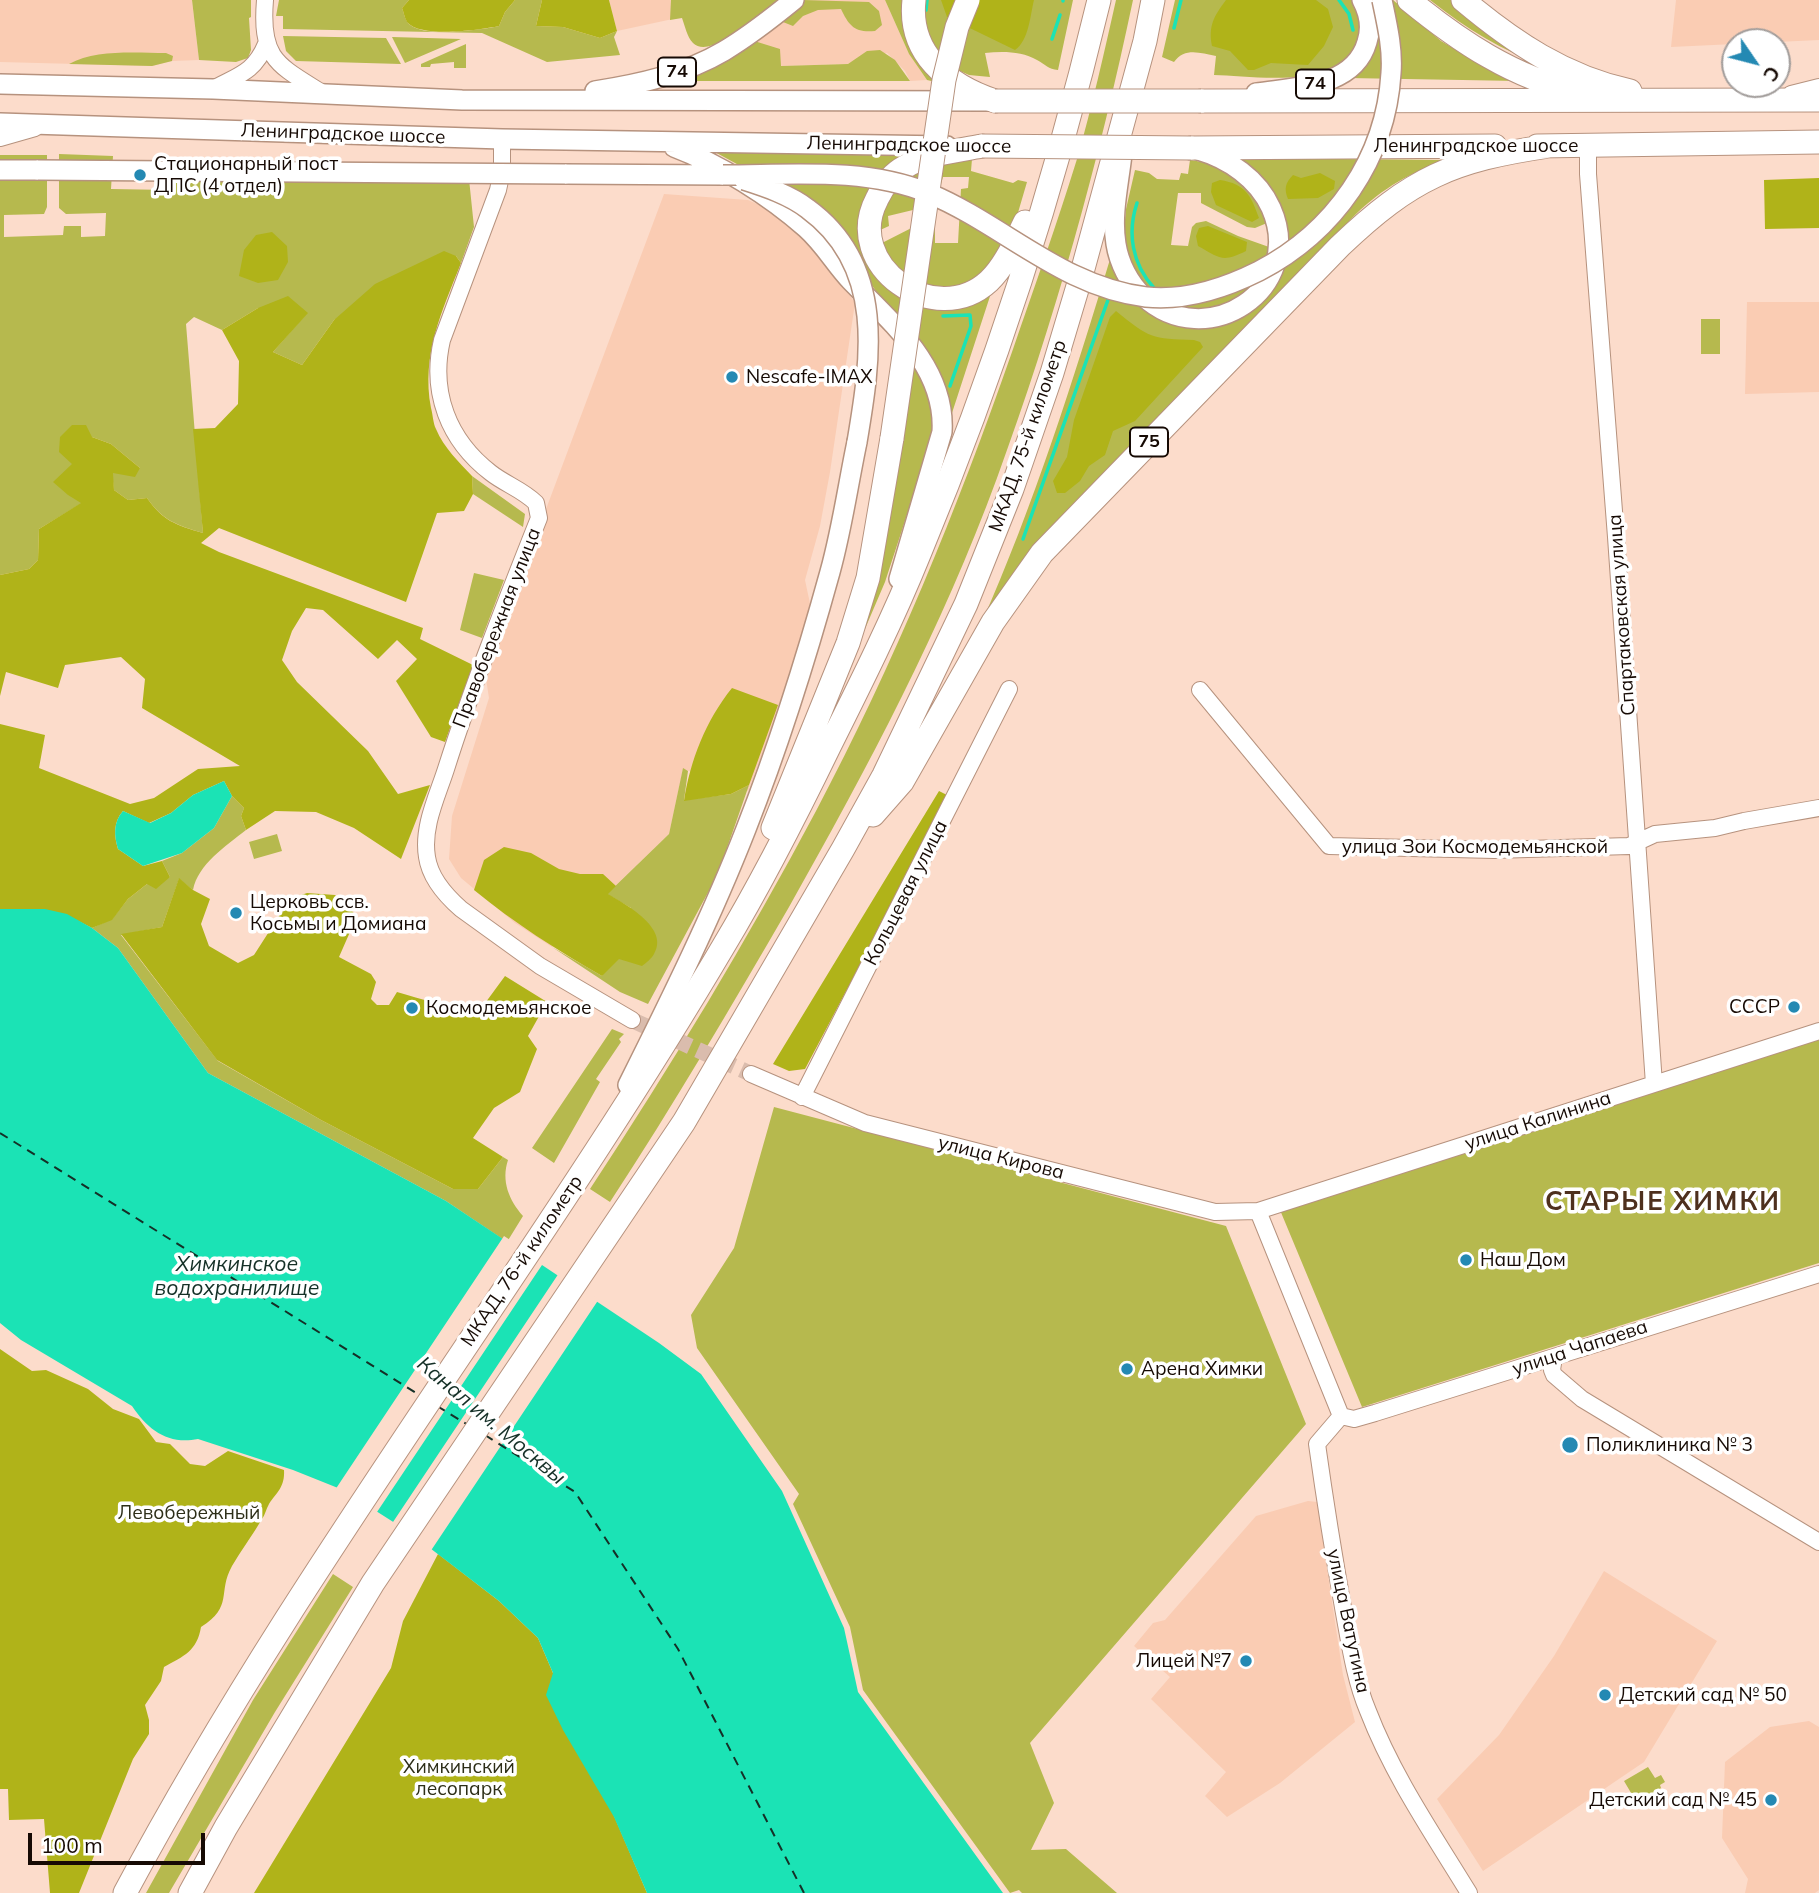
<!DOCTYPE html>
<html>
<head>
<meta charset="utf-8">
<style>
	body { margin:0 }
	#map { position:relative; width:1819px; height:1893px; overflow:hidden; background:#fcdccb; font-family:Mulish,sans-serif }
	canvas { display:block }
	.north { position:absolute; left:1721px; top:28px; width:70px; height:70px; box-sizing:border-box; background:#fff; border:2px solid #a29d9b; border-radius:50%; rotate:125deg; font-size:19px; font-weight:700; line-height:28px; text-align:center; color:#160a04 }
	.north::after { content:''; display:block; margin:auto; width:24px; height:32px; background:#2489b3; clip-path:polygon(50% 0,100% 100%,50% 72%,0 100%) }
	.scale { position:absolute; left:28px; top:1833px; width:177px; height:32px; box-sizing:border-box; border:4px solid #160a04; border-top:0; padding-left:9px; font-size:21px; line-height:24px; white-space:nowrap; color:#160a04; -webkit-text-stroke:5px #fff; paint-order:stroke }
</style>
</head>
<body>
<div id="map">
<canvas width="1819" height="1893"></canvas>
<div class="north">С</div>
<div class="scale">100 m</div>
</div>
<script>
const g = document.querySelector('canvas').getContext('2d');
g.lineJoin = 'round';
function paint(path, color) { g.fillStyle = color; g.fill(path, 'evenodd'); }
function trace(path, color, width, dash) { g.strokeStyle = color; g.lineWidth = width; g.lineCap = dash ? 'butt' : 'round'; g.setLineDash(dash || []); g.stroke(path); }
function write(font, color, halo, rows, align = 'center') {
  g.font = font + ' Mulish,sans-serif'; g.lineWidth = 7; g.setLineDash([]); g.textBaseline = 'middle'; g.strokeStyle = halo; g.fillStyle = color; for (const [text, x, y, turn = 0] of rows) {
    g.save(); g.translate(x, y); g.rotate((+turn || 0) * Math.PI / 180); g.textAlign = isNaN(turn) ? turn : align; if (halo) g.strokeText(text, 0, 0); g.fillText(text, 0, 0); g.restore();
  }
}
paint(new Path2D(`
	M0 0H192L199 60 172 61 152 66 0 62Z
	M609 0H684L682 17 617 31Z
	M802 0H885L909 54 927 80 910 81 905 71 887 53 848 64 780 66 751 40Z
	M1676 0H1819V40L1671 47Z
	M664 194 748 200 769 209 787 221 828 263 855 303 830 472 820 526 805 580 812 613 790 681 748 791 683 769 669 834 552 947 515 923 461 878 449 859 452 816 489 698 485 672Z
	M1747 302H1819V392L1745 394Z
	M1308 1501 1317 1502 1343 1675 1355 1722 1280 1783 1227 1817 1205 1796 1226 1772 1151 1699 1170 1677 1134 1646 1153 1623 1165 1620 1256 1516Z
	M1604 1571 1717 1641 1644 1762 1483 1871 1437 1799 1499 1735 1554 1656Z
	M1809 1721 1819 1727V1890L1815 1893H1745L1748 1879 1722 1838 1725 1762 1770 1727Z`), '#faccb3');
paint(new Path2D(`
	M192 0H251V17L249 18 251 50 248 58 236 62 199 60Z
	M279 0H409L402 8C404 13 405 20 409 24 423 38 480 30 499 26L505 12 515 0H542L536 26 563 27 600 38 617 31 614 37 620 55 547 62 482 33 283 29V16H276Z
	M671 0H779C763 12 711 61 693 43 687 37 685 26 682 18L670 20Z
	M803 0 869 2 879 11 882 25 875 31C855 33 849 26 841 9L818 10 803 16 793 26 783 22 782 19Z
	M885 0H905L940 83 927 80 909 54Z
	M920 0H1073L1058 70C1048 69 1046 65 1037 60 1022 51 1002 51 985 53L990 77 969 75 960 71 929 44Z
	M1116 0H1133C1099 162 1054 323 997 478 942 628 867 769 789 907 731 1007 673 1106 610 1202L590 1189C671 1066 747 941 816 811 894 664 957 510 1012 352 1034 288 1057 224 1077 159 1092 107 1104 53 1116 0Z
	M1175 0H1353C1356 6 1361 14 1362 20 1363 25 1361 31 1360 36 1351 92 1254 76 1214 75L1216 56C1200 53 1185 47 1174 62L1162 57Z
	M1370 0H1393L1441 41 1470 58 1519 81 1348 78Z
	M1430 0H1453L1546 66C1502 51 1467 29 1430 0Z
	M283 36 386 38 401 64 296 61 286 51Z
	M392 37 461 39 405 63Z
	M751 40 780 49 781 66 848 64 867 51 880 50 895 60 910 81H668Z
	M466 44V68H454V62L431 64 430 67H421V64Z
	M166 53 173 56 172 61 152 66 69 64C96 49 136 53 166 53Z
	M713 151H918L869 195 891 289 993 287 952 413 942 382 868 280 768 181Z
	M59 154 113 156 111 189 169 190V179H469L474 227 461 263 456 256 334 320 302 365 273 352 307 313 258 308 222 330 194 317 186 324 203 533C177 525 163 521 147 498L128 500 114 490 112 473 140 468 111 444 92 437 72 464 82 503 39 529 38 560 29 569 0 575V155H47V207L44 214 4 215V237L63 235 64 226H81V237L105 236 106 213 66 214 59 208Z
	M1239 158 1447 160C1411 172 1383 188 1356 214L1091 487 981 624C1034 505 1073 381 1111 256L1129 293 1143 308 1161 320 1182 327 1201 329 1232 322 1249 312 1261 300 1276 197 1255 170Z
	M972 159 971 171 1013 183 1018 180 1027 182 1012 233 986 274 953 291 906 281 880 244 935 216V243H958L961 189 968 188 969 177H943L939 191 917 199 913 210 888 216 889 226 878 231 882 200 910 169Z
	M1190 160C1209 162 1243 175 1253 192 1259 201 1263 213 1267 223L1255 228 1247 227 1201 203V193H1178L1171 245 1188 246 1192 227 1196 223 1206 221 1238 236 1269 247 1268 256 1243 298 1212 310 1178 308 1166 301 1137 277 1123 241 1126 209 1135 170 1149 173 1157 179 1179 180 1181 173 1188 174Z
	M1701 319H1720V354H1701Z
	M914 357 938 420 885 582 856 650 888 527Z
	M472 476 525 514 523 527 473 494Z
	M474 573 504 580 482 638 460 630Z
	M683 768 688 771 684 800 731 794 749 785 718 874 648 1004 620 992 552 947 602 976 631 908 607 894 669 834Z
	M232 796 244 808 241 816 246 830C226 846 198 864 193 890L179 879 162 927 121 935 218 1061 321 1120 453 1189H478L503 1157 508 1160C501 1181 509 1200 523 1216L507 1242 446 1201 208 1073 118 948 92 928 112 919 128 899 147 884 170 877 162 861 182 853 214 828Z
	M277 834 282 851 254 859 249 842Z
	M612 1029 624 1034 619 1039 621 1042 596 1079 600 1082 554 1163 532 1148Z
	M1819 1038V1263L1362 1407 1280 1210Z
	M774 1107 1226 1226 1306 1424 1030 1743 1054 1803 1031 1850 1066 1849 1117 1893H1022L1019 1890 1010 1893 863 1690 850 1627 793 1504 799 1494 697 1348 691 1315 734 1248Z
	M333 1574 353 1587 275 1712 169 1893H146L253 1700Z
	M1648 1767 1655 1778 1661 1775 1665 1782 1660 1785 1661 1788 1637 1803 1624 1781Z`), '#b6b94e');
paint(new Path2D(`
	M409 0H515L505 12 499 26C480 30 422 38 408 23 405 20 404 13 402 8Z
	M542 0H609L617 31 600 38 563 27 536 26Z
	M941 0H1034C1030 16 1029 40 1015 50L947 17Z
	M1226 0H1316L1328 9 1333 27 1324 46 1308 65 1271 63 1254 70H1248L1230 51 1212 46C1208 26 1214 16 1226 0Z
	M1320 173 1335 181 1334 189 1318 198 1288 199C1284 189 1285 183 1293 175L1301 178Z
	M1819 178V228L1765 229 1764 180Z
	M1220 180C1246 184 1251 196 1259 218L1252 222 1216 205 1211 192 1212 183Z
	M1208 226 1247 242 1246 251C1222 263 1220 258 1198 246L1196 236 1199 228Z
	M272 232 287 246 288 262 278 280 258 283 239 276 244 250 256 235Z
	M444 251 456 256 461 263C442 311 421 355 431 408 433 415 433 423 436 429 444 448 459 462 472 476L473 494 464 511 437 513 406 602 219 528 201 543 219 552 423 628 420 639 473 665 445 742 431 737 396 681 417 659 397 640 378 659 323 610 306 608 292 631 282 660 297 682 368 751 398 794 430 785 401 859 354 828 316 812 275 811 246 830 241 816 244 808 232 796 224 781 193 795 171 813 149 823 123 811C113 822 114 836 118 849L143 866 162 861 170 877 156 889 147 884 128 899 112 920 92 928C54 907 42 909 0 909V724L45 735 39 768 130 804 154 798 198 769 240 766 142 708 145 679 121 657 65 665 58 688 6 672 0 696V575L29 569 38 560 39 529 81 503 68 495 53 482 72 464 59 452 60 437 72 425H86L92 437 111 444 140 468 135 477 113 473 114 490 128 500 147 498C163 521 176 525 203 533L193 429 215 428 238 404 239 361 222 330 258 308 288 296 308 313 273 352 302 365 334 320 375 284Z
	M1116 311C1149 338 1152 339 1194 340L1200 342 1203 347 1135 421 1113 431 1105 455 1089 466 1080 481 1065 493H1057L1053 481 1067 457 1074 420 1110 317Z
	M732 688 778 705 749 785 731 794 684 801C690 761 706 720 732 688Z
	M939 791 949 796 805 1069 789 1071 773 1064Z
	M504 847 531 853 559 869 580 874H603L616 886 608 894C625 904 670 928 654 954 652 958 646 963 642 966L619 959 602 976C557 950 514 923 474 890L484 860Z
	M179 878 193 890 210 899 201 924 209 946 238 963 254 955 290 899 307 893 335 895 357 916 339 957 371 974 376 982 371 999 377 1005H389L397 992C427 1001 452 1009 483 1006L505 976 547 1002 528 1036 537 1049 520 1092 494 1108 473 1138 503 1157 478 1189H453L321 1120 217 1060 121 934 162 927Z
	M0 1349 32 1371 46 1370 88 1389 113 1409 139 1419 156 1442 170 1444 190 1464 205 1466 228 1451 284 1470C285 1487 277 1492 269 1504 266 1509 265 1515 262 1519 253 1535 241 1550 232 1566 217 1593 234 1606 201 1627 197 1651 184 1656 164 1667L161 1681 145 1705 149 1720V1734L133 1759 79 1893H50L44 1819 9 1820 8 1789H0Z
	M438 1554 499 1601 538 1638 647 1893H254L391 1668 403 1621Z`), '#b0b319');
paint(new Path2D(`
	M224 781 232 796 214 828 182 853 143 866 118 849C114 836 113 822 123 811L150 823 171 813 193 795Z
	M0 909H45L67 914 92 928 118 948 208 1073 446 1201 659 1343 701 1374 782 1491 844 1628 858 1692 1003 1893H647L614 1817 563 1730 546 1695 553 1673 538 1638 499 1601 409 1532 343 1490 293 1470 198 1439C168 1445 148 1430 132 1406L21 1340 0 1323Z`), '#1be3b5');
paint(new Path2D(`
	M504 1236 544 1262 375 1515 335 1490Z
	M559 1273 599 1299 430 1552 391 1525Z`), '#fcdccb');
trace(new Path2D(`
	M1339 0 1349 14 1353 30
	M1063 1V0
	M926 10 927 0
	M1174 28 1181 0
	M1052 39 1060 15
	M1137 203C1127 233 1132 264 1154 288
	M943 316 970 315 971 326 950 386
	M1023 539 1109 297`), '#1be3b5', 3.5);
trace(new Path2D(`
	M0 1133 421 1396
	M437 1406 468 1425
	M485 1435 575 1492 678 1649 804 1893`), '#153027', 2, [9, 7]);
trace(new Path2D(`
	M632 1020 751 1074`), '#dabcad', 16, [16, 8]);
const minor = new Path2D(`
	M265 0C260 60 278 65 324 94
	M213 89C238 75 254 73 266 44
	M1791 94 1819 87
	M0 138 35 128
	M502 139V171L498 190 442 340C430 392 448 440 491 473 505 484 523 490 536 503L539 518C506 601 473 684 446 769 437 797 422 827 427 857 430 878 445 895 461 909L540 966 632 1020
	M1588 145V174L1616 537 1654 1084
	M1200 690 1329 846 1494 850 1629 846 1655 834 1715 828 1744 821 1819 808
	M751 1074 865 1123 1215 1212 1258 1211 1819 1031
	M802 1097 1009 689
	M1258 1211 1341 1416
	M1554 1357 1552 1370 1554 1375 1582 1399 1819 1542
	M1341 1416 1317 1444C1325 1501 1334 1557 1344 1613 1350 1646 1355 1680 1368 1711 1393 1776 1433 1834 1469 1893
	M1341 1416 1354 1419 1375 1413 1819 1274`);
const major = new Path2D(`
	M0 84 213 89 462 100 990 101
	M595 91C640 84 685 74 724 51 749 36 772 18 794 0
	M1256 93C1295 87 1354 88 1367 42 1372 27 1369 13 1362 0
	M0 123 502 139 947 146
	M674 147C719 164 770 196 806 228 824 244 835 264 851 281 892 323 946 368 942 432L899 579
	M1122 154C1119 183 1111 215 1116 244 1119 263 1129 283 1143 296 1206 355 1307 289 1271 208 1258 179 1229 159 1198 150
	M0 170H38
	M565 174 723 175
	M628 1085C670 1001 712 916 746 829 779 745 806 659 830 572 842 529 848 485 857 442`);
const highway = new Path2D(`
	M914 0C908 53 947 85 995 101
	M1409 0C1459 41 1514 78 1578 92
	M1463 0C1513 42 1565 77 1630 91
	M1201 101 1819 100
	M982 146C957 151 927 153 905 167 892 174 883 186 877 199 842 265 935 331 989 281 1005 266 1015 242 1025 222
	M1537 146 1819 142
	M1191 148 1495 146
	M873 815 902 782 993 622 1042 553 1340 246C1411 178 1453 160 1549 146
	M773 828 848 643 868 578 892 438
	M125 1893C301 1563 533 1269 723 947 762 882 796 815 829 747 861 683 893 619 920 552 994 374 1054 188 1099 0
	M190 1893 226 1827 373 1583 684 1122 843 849 884 775 966 604 1012 489 1052 373 1081 276 1145 41 1153 0`);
trace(minor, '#b6927e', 18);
trace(major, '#b6927e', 22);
trace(highway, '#b6927e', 25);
trace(minor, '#fff', 16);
trace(major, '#fff', 19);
trace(highway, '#fff', 23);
const majorBridge = new Path2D(`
	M38 170 565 174
	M723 175C789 175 865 167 928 193 1003 224 1062 287 1146 297 1184 301 1225 288 1259 271 1334 232 1386 159 1391 73 1393 49 1387 24 1382 0
	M744 180C766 187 790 195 808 209 886 266 871 359 857 442`);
const highwayBridge = new Path2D(`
	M995 101H1201
	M982 146 1191 148
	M892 438 944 80 957 27 968 0`);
trace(majorBridge, '#b6927e', 22, []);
trace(highwayBridge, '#b6927e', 25, []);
trace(majorBridge, '#fff', 19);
trace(highwayBridge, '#fff', 23);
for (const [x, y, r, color] of [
	[140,175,7,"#2489b3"],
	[732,377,7,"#2489b3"],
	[236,913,7,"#2489b3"],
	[1794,1007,7,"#2489b3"],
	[412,1008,7,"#2489b3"],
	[1466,1260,7,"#2489b3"],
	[1127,1369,7,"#2489b3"],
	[1570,1445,9,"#2489b3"],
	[1246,1661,7,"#2489b3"],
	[1605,1695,7,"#2489b3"],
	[1771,1800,7,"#2489b3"]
]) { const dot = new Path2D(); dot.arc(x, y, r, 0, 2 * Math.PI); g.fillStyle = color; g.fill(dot); trace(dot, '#fff', 2.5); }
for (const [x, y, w] of [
	[677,72,38],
	[1315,84,38],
	[1149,442,38]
]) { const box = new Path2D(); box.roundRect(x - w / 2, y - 14.5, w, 29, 5); g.fillStyle = '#fff'; g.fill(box); trace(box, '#160a04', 2); }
write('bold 18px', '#160a04', null, [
	["74",677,72],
	["74",1315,84],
	["75",1149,442]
]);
write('19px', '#160a04', '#fff', [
	["Ленинградское шоссе",343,134,2],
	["Ленинградское шоссе",909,145,1],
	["Ленинградское шоссе",1476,146],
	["МКАД, 75-й километр",1028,436,-71],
	["Спартаковская улица",1622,615,-94],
	["Правобережная улица",497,628,-69],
	["улица Зои Космодемьянской",1475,847],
	["Кольцевая улица",906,893,-63],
	["улица Калинина",1538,1121,-18],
	["улица Кирова",1001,1158,14],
	["МКАД, 76-й километр",522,1261,-56],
	["улица Чапаева",1580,1348,-18],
	["улица Ватутина",1348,1621,78]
]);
write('19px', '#160a04', '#fff', [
	["Стационарный пост",154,164],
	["ДПС (4 отдел)",154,186],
	["Nescafe-IMAX",746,377],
	["Церковь ссв.",250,902],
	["Косьмы и Домиана",250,924],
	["СССР",1780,1007,"right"],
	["Космодемьянское",426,1008],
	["Наш Дом",1480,1260],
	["Арена Химки",1141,1369],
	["Поликлиника № 3",1586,1445],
	["Лицей №7",1232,1661,"right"],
	["Детский сад № 50",1619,1695],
	["Детский сад № 45",1757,1800,"right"]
], 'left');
write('19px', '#2d2e18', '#fff', [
	["Левобережный",189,1513],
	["Химкинский",459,1767],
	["лесопарк",459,1789]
]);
write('italic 21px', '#153027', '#fff', [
	["Химкинское",237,1265],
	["водохранилище",237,1289],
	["Канал им. Москвы",491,1421,40]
]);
g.letterSpacing = '2px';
write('bold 26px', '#4e301e', '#fff', [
	["СТАРЫЕ ХИМКИ",1663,1202]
]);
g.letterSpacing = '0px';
</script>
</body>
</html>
